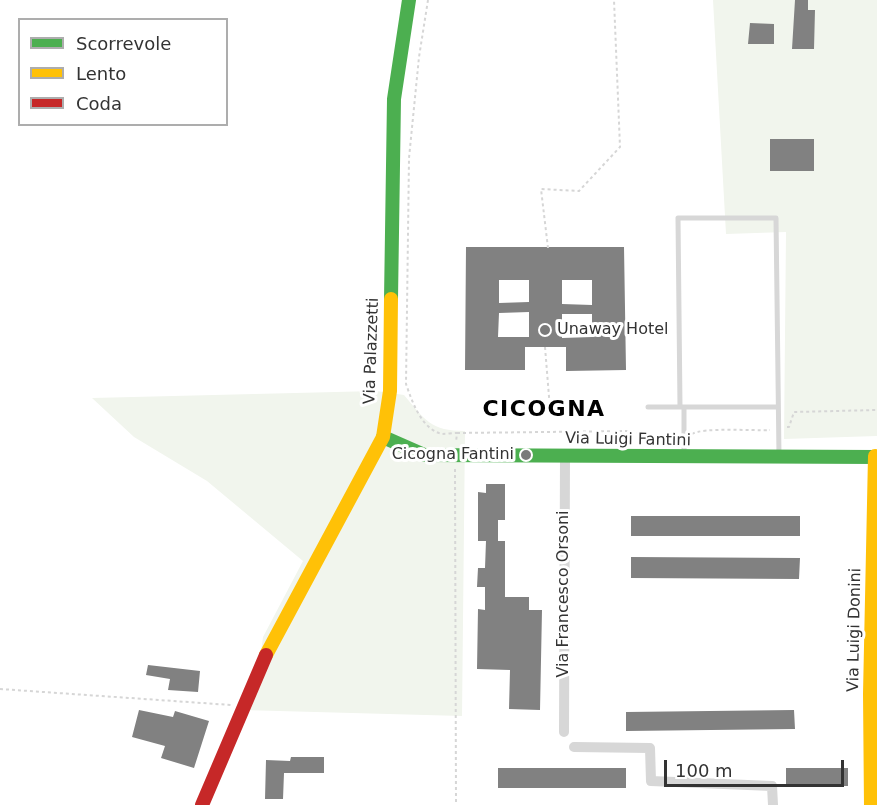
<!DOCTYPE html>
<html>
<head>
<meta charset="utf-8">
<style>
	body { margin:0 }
	#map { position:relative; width:877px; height:805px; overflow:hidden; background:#fff; font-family:"DejaVu Sans",sans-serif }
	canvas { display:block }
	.legend { position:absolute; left:18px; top:18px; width:210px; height:108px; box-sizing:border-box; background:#fff; border:2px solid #adadad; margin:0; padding:8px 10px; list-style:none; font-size:18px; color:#333 }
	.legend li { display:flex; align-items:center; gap:12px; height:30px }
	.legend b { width:30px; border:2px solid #adadad }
	.scale { position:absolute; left:664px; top:760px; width:180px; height:27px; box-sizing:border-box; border:3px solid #333; border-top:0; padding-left:8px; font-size:18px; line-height:21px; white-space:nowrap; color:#333; -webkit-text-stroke:4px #fff; paint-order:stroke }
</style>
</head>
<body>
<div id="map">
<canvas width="877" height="805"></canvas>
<ul class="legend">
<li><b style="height:8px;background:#4caf50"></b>Scorrevole</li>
<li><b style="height:8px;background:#ffc107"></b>Lento</li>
<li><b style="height:8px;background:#c62828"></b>Coda</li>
</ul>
<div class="scale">100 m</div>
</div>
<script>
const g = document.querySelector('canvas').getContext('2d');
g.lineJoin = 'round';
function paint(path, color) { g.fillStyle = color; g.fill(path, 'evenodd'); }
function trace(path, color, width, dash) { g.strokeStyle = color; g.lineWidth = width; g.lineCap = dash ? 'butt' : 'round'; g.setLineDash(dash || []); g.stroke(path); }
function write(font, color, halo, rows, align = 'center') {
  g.font = font + ' "DejaVu Sans",sans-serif'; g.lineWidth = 6; g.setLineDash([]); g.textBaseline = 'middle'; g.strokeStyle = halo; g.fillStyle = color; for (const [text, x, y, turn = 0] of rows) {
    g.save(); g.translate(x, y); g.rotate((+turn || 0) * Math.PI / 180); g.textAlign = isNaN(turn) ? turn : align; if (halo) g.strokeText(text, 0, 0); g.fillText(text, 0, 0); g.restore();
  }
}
paint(new Path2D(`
	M713 0H877V436L784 439 786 232 726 234Z
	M376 391 404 395C425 420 431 431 465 431L462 716 242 710 260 659 263 637 303 561 207 481 134 437 92 398Z`), '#f1f5ed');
paint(new Path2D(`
	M795 0H808V10H815L814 49H792Z
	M750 23 774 24V44H748Z
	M770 139H814V171H770Z
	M466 247H624L626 370 566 371V347H525V370H465ZM499 280H529V302L499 303ZM562 280H592V305L562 304ZM529 312V337H498L499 313ZM562 314H592V337L562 338Z
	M486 484H505V520H498V541H505V597H529V610H542L540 710 509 709 510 670 477 669 478 609 485 610V587H477L478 568H485L486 541H478V492L486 493Z
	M631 516H800V536H631Z
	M631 557 800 558 799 579 631 578Z
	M148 665 200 671 198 692 168 690 170 679 146 675Z
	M139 710 173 717 175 711 209 721 194 768 161 758 165 746 132 737Z
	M794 710 795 729 626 731V712Z
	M291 757H324V773H284L283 799H265L266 760 290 761Z
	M498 768H626V788H498Z
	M786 768H848V786H786Z`), '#818181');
trace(new Path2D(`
	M428 0 419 57 409 158 406 384C412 401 421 429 442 434 446 434 453 433 457 433L456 442
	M548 248 541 189 579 191 620 147 614 0
	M545 347 550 409
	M787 427H789L794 412 877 410
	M457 433 632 431 652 436 675 437
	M692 434C703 427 754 431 770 430
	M455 469 456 805
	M0 689 231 705`), '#d6d6d6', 2, [3, 3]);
trace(new Path2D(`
	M648 407H684V455
	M680 407 678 218H776L779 456
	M684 407H778`), '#d7d7d7', 5);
trace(new Path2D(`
	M564 732 565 455
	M574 747 650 748 651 781 772 786 773 805`), '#d7d7d7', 10);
trace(new Path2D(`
	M391 299 394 99 409 0
	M383 437 424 455 877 457`), '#4caf50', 14);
trace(new Path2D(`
	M266 655 383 437 390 391 391 299
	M871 805 870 694 875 456`), '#ffc107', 14);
trace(new Path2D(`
	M202 805 266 655`), '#c62828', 14);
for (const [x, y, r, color] of [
	[545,330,6,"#7a7a7a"],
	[526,455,6,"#7a7a7a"]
]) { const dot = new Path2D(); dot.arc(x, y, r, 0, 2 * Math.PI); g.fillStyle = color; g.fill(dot); trace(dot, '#fff', 2); }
write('16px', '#333', '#fff', [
	["Unaway Hotel",557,330],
	["Cicogna Fantini",514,455,"right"]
], 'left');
write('16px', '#333', '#fff', [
	["Via Palazzetti",372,351,-88],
	["Via Luigi Fantini",628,440,1],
	["Via Francesco Orsoni",564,594,-90],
	["Via Luigi Donini",855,630,-89]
]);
g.letterSpacing = '1.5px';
write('bold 22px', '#000', '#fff', [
	["CICOGNA",544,410]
]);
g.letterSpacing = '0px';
</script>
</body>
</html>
